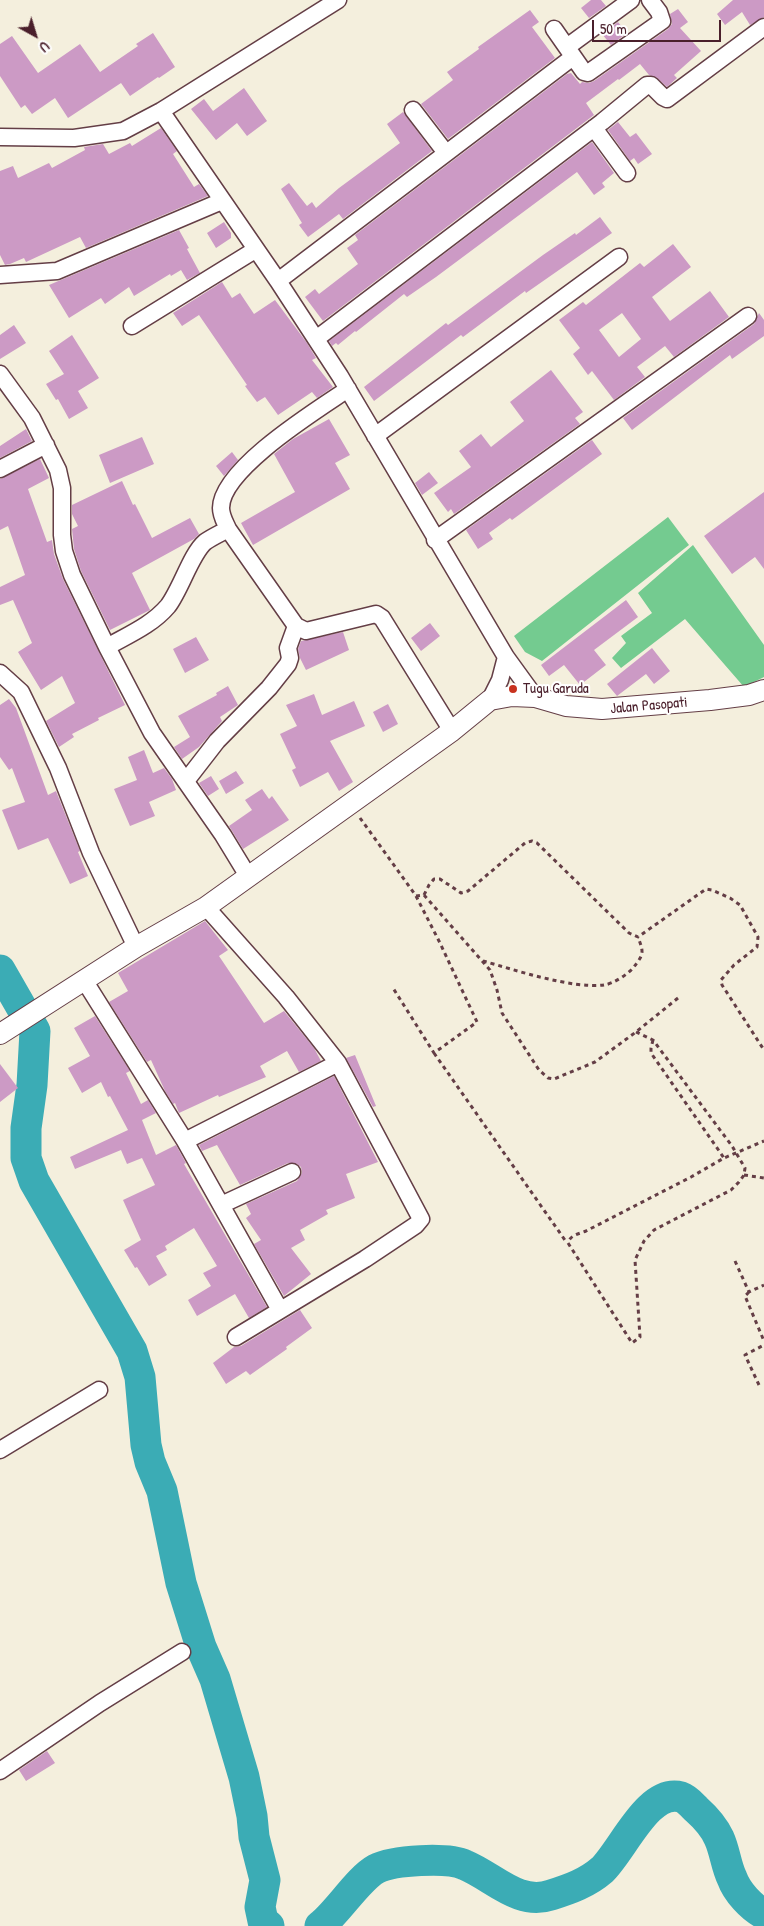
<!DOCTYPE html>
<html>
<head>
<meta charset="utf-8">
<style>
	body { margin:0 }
	#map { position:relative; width:764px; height:1926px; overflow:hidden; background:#f4efdd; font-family:"Patrick Hand",sans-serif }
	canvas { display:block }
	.north { position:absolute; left:10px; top:10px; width:50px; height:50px; -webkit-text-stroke:4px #fff; paint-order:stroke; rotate:141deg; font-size:14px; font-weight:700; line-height:20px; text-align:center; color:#4a1f2b }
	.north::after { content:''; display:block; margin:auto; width:18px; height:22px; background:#4a1f2b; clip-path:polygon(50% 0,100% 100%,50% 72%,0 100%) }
	.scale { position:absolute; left:592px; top:20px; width:129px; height:22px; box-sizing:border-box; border:2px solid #4a1f2b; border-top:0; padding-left:6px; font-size:15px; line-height:18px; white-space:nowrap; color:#4a1f2b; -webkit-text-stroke:4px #fff; paint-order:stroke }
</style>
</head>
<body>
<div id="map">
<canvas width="764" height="1926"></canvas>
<div class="north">U</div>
<div class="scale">50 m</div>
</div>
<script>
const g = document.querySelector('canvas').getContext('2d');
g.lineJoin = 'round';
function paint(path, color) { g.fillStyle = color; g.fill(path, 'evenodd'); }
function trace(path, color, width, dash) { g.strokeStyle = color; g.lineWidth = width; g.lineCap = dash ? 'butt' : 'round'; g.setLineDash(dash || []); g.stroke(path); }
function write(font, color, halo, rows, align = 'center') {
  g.font = font + ' "Patrick Hand",sans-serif'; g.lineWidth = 4; g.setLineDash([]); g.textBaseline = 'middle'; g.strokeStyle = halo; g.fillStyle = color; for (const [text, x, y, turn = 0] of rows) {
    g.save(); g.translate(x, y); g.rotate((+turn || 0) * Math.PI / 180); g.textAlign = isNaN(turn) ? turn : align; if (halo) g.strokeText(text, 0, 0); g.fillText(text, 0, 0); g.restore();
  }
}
paint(new Path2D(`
	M668 517 689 545 542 661 525 652 514 636Z
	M693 545 764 645V677L744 687 685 619 621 668 612 658 626 643 621 636 652 613 638 593Z`), '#74cb90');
trace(new Path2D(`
	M0 970 35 1031 32 1085 26 1128V1158L34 1181 132 1351 140 1377 146 1445 150 1462 162 1491 181 1583 201 1647 215 1679 244 1777 252 1816 254 1837 265 1880 260 1907 263 1921 269 1926
	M320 1926C338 1912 358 1879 376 1869 393 1860 448 1857 465 1865 494 1877 518 1906 551 1895 570 1889 587 1883 602 1870 623 1850 648 1788 681 1797 687 1799 692 1805 696 1809 705 1817 714 1827 719 1838 725 1851 726 1866 732 1878 737 1892 751 1907 764 1914`), '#3bacb5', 31);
paint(new Path2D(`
	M591 0H601L606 6 589 18 581 8Z
	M733 0H764V17L750 25 742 12 725 25 717 14Z
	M678 9 688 22 680 28 701 51 674 75 677 78 667 87 657 78 649 75 640 64 619 80 618 79 586 103 594 115 323 321 305 297 315 289 319 294 358 264 347 248 358 240 355 235 567 74 571 73 580 84 582 82 589 83 594 81 668 29 672 24 670 14Z
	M530 10 539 22 532 27 555 58 448 139 421 104 453 80 447 72 479 49 478 47Z
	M618 22 627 33 611 45 602 34Z
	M153 33 175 67 159 78 158 77 130 96 121 83 68 118 55 98 32 114 25 105 21 108 0 76V44L12 36 38 73 80 44 100 72 138 46 136 44Z
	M244 88 267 121 247 136 237 123 216 140 191 109 204 99 213 111Z
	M403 112 432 151 343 219 339 214 308 237 299 225 302 223 281 189 289 183 307 206 312 202 316 208 339 188 400 143 387 124Z
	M618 122 630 137 636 133 652 154 638 164 634 158 630 161 608 130Z
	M161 128 177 151 173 154 194 187 199 184 208 196 86 248 80 237 26 262 24 258 10 264 5 265 0 255V171L13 166 18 178 49 163 52 168 85 150 84 147 103 144 109 154 130 143 132 146Z
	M592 142 614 173 602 183 605 187 594 195 577 172 436 277 407 297 404 294 356 332 355 331 338 345 336 343 332 346 329 341Z
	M600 217 612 233 526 293 525 291 463 337 461 335 374 401 364 387 446 323 448 325 543 255 575 233 576 235Z
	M224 222 231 233V238L216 248 207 233Z
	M179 230 189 248 187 249 200 273 187 280 181 270 171 276 170 274 134 296 129 287 105 304 101 298 69 318 49 285Z
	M673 244 691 267 652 297 670 321 710 291 729 317 674 357 665 346 637 367 645 377 614 400 592 371 588 375 573 354 580 348 559 320 583 302 586 305 640 263 644 267ZM622 313 641 339 619 357 599 330Z
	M222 282 232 298 240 293 254 314 275 300 307 343 316 358 312 360 333 387 317 398 312 392 278 415 265 397 257 402 245 386 247 385 199 315 182 326 173 313Z
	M759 313 764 320V336L732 359 730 355 632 430 623 418 754 324Z
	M14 325 26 343 0 359V335Z
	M72 335 99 378 78 391 88 408 69 419 58 399 56 400 46 384 64 374 49 351Z
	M551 370 583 412 575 418 580 424 454 514 451 509 448 512 434 493 471 467 459 451 481 434 491 447 524 421 510 402Z
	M329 419 350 455 335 463 350 489 253 545 241 523 295 492 274 454 293 439Z
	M26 429 32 441 0 458V446Z
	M142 437 154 464 110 483 99 455Z
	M592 440 602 454 512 520 510 518 489 533 493 539 478 549 466 530Z
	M232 452 238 460 224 476 216 466Z
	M40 459 49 478 28 489 47 542 52 540 54 554 63 579 125 705 98 718 99 720 72 734 74 737 59 747 46 721 75 703 62 676 41 690 18 652 32 643 13 600 0 605V587L25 575 8 526 0 530V479Z
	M429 472 438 483 422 495 415 483Z
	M122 481 133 505 135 504 152 538 190 518 199 534 194 539 132 573 150 610 110 630 81 571 74 549 72 529 78 526 72 514V505Z
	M764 492V569L755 557 732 574 704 536Z
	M626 600 638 617 594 650 606 665 580 685 564 665 549 676 541 665Z
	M430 623 440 636 421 651 411 638Z
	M343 632 349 650 306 670 300 658 298 649 301 641Z
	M196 637 209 660 185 673 173 649Z
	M652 648 670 671 654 684 646 674 617 696 607 684Z
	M228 686 238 705 220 717 222 721 199 747 182 759 174 747 190 737 178 716 217 695 216 693Z
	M314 694 322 715 354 701 365 726 330 741 353 782 339 791 328 772 300 787 292 770 296 768 280 734 297 726 286 705Z
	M9 699 16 708 48 795 56 791 80 851 78 852 88 876 70 884 48 838 18 850 2 810 25 802 12 768 9 770 0 757V705Z
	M388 704 398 724 383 732 373 712Z
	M144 750 153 773 164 768 172 779 176 790 149 802 155 816 130 826 114 789 137 780 128 757Z
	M236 771 244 783 226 794 219 781Z
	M211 776 219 789 208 796 199 783Z
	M262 789 269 799 272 796 289 820 243 849 229 826 252 810 245 800Z
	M205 921 228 950 219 956 264 1023 284 1011 314 1048 321 1061 299 1072 287 1051 260 1066 266 1077 219 1097 218 1095 179 1113 175 1103 173 1104 165 1091 151 1060 147 1062 109 1002 128 991 118 973Z
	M95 1016 130 1071 126 1073 141 1104 148 1100 156 1113 142 1120 156 1155 176 1145 186 1163 184 1164 267 1307 249 1318 235 1294 197 1316 188 1300 211 1286 203 1273 217 1266 194 1228 165 1246 167 1250 156 1256 167 1275 149 1286 137 1267 135 1268 124 1250 141 1240 123 1200 155 1185 142 1158 127 1164 121 1150 75 1169 70 1157 128 1130 110 1096 108 1097 101 1082 82 1093 68 1068 90 1056 74 1028Z
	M355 1055 376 1106 373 1107 346 1058Z
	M0 1064 18 1088 0 1102Z
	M334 1076 378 1162 346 1174 355 1198 326 1210 328 1214 300 1230 305 1240 291 1248 311 1274 284 1296 254 1244 261 1240 246 1218 251 1214 246 1204 297 1181 302 1173 301 1167 297 1164 288 1163 240 1185 217 1145 202 1151 199 1145Z
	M300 1310 312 1328 286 1347 287 1349 250 1375 246 1371 226 1384 213 1363 234 1347 241 1346Z
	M47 1751 55 1763 26 1781 19 1770Z`), '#cc9ac5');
const minor = new Path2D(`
	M554 29 584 72 588 73 662 21 659 12 650 0
	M567 47 631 0
	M413 110 446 153
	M161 111 278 281 340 376 506 657 535 697
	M594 128 627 173
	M0 137 74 138 123 131 161 111 338 0
	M0 275 57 271 222 201
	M278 281 573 57
	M132 326 255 250
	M316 339 602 122 647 85H651L663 97 667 99 764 27
	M0 374 32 418 58 470 62 488V535L64 551 72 575 107 647 152 733 223 835 248 876
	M348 389C317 410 221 469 221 508 221 516 225 522 228 529L296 626 306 631 376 614 382 618 452 731
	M375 436 619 257
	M0 469 46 445
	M435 540 748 316
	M107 647C128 635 152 625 168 606 181 589 191 554 205 542 212 537 221 533 228 529
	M0 673 21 692 58 768 91 853 136 947
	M490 700 500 680 506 657
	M186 781 217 741 269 688 288 664 290 658 288 648 296 626
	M206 907 286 997 338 1063 421 1219 416 1225 365 1259 236 1337
	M84 980 185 1141 280 1310
	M185 1141 338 1063
	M221 1205 292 1172
	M0 1450 99 1390
	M0 1771 100 1703 182 1652`);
const tertiary = new Path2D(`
	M0 1034 136 947 206 907 452 731 490 700 512 696 535 697 566 706 602 709 710 700 749 695 764 690`);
trace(minor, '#643e46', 19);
trace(tertiary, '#643e46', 22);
trace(new Path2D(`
	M360 818 416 896 440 943 477 1022 434 1053 393 988
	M424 895 429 885 434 879H440L461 893 468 891 525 843 532 841 537 843 629 933 638 937 706 889 712 890 730 898 740 905 758 937 757 947 734 965 721 980 722 985 764 1050
	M416 896 424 895 490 970 497 990 502 1013 539 1070 548 1078 554 1079 595 1062 636 1032 678 998
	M483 961C515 970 572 989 604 985 613 984 628 974 633 968 644 954 644 953 638 937
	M636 1032 653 1040 732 1146 745 1168 744 1175 739 1182 731 1190 654 1230 644 1241 635 1260 640 1337 632 1343 568 1243C570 1235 579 1234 586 1231L691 1177 724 1158 764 1141
	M653 1040 651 1048V1053L724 1158
	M434 1053 567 1243
	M744 1175 764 1178
	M735 1261 749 1292 764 1285
	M749 1292 745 1296 764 1341
	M759 1385 745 1355 764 1345`), '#643e46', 3, [4, 4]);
trace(minor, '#fff', 16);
trace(tertiary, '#fff', 20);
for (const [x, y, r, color] of [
	[513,689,5,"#c8321e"]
]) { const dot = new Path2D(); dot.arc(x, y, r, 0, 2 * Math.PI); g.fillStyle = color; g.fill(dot); trace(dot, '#fff', 2); }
write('15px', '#4a1f2b', '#fff', [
	["Tugu Garuda",523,689]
], 'left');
write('15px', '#4a1f2b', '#fff', [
	["Jalan Pasopati",649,706,-5]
]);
</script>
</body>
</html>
